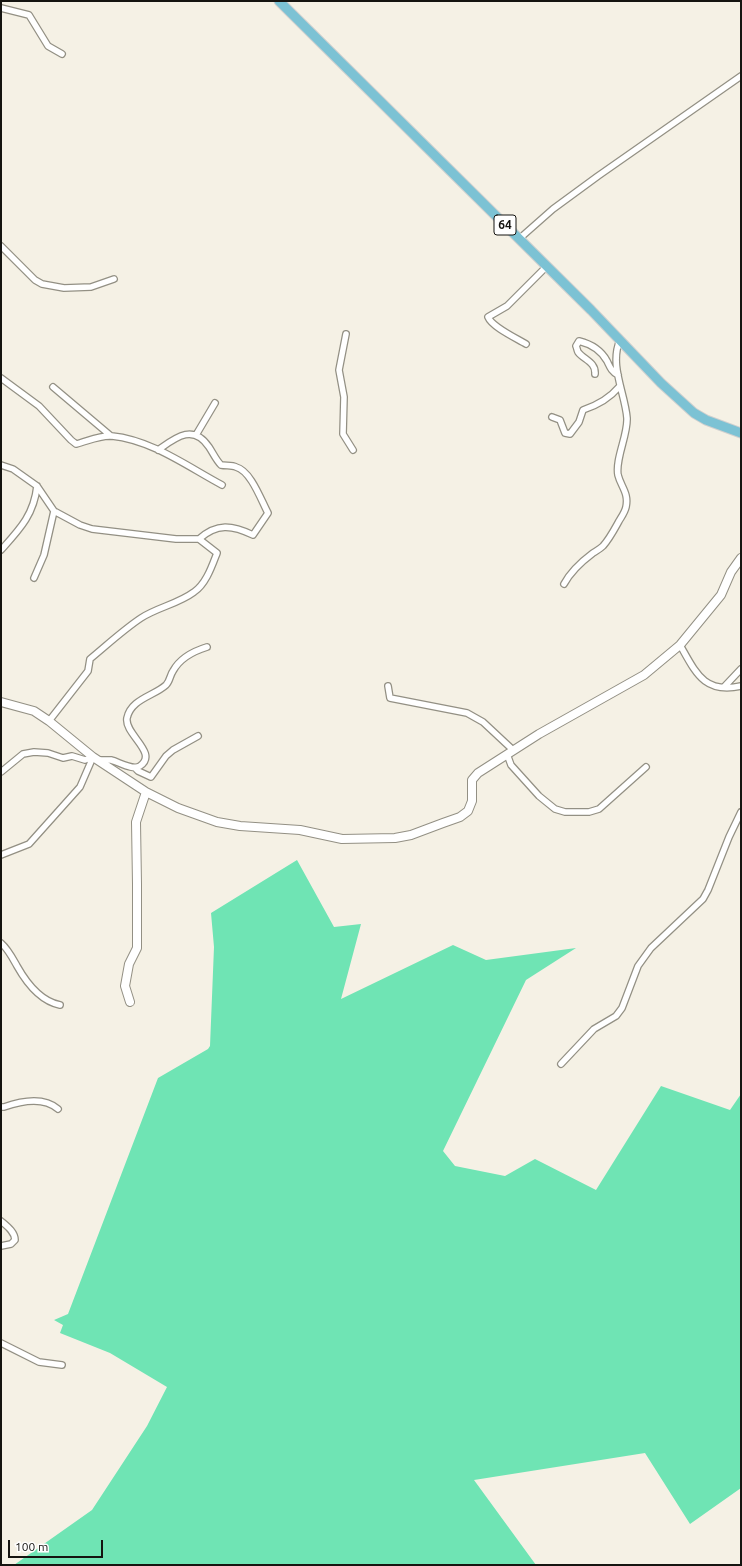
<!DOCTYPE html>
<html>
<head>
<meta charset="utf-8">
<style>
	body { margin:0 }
	#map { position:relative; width:742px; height:1566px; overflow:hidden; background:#f5f1e5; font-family:Ubuntu,sans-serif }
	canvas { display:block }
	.frame { position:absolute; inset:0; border:2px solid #151410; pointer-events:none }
	.scale { position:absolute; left:8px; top:1540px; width:95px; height:18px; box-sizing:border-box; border:2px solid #151410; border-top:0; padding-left:5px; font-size:12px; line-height:14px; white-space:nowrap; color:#151410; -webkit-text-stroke:3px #fff; paint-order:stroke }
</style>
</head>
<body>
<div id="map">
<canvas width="742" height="1566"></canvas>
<div class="frame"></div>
<div class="scale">100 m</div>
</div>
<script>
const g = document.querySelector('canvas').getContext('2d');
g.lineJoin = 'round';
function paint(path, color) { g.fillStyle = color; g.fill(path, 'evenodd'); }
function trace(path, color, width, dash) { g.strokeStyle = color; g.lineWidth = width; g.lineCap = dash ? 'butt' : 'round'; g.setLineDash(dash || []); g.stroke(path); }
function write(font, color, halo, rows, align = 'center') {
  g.font = font + ' Ubuntu,sans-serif'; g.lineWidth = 4; g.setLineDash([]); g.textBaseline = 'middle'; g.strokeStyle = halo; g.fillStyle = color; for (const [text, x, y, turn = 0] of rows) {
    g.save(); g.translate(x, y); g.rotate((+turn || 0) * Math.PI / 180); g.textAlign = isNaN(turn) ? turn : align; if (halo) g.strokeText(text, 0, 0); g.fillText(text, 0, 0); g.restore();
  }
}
paint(new Path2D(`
	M297 860 334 927 361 924 341 999 453 945 486 960 576 948 526 980 443 1151 455 1166 505 1176 535 1159 596 1190 661 1086 730 1110 741 1094V1488L690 1524 645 1453 474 1480 536 1565H14L92 1510 147 1426 167 1387 110 1353 60 1333 63 1325 54 1320 68 1314 158 1078 208 1049 210 1046 214 947 211 913Z`), '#6fe4b4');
const street = new Path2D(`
	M1 8 29 15 48 46 62 54
	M519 239 553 209 598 176 741 76
	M1 246 35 280 42 284 64 288 91 287 114 279
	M346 334 339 370 344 397 343 434 353 450
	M526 344C516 338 492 327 488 317L507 306 547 266
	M595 374C596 362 584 360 578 352 577 350 577 348 576 346L579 341C591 344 601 350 607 361 610 367 611 371 618 375
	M1 378 39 406 71 440 76 444C88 441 100 435 112 436 152 440 188 467 222 485
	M53 387 111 436
	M552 417 560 420 565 433 570 434 579 422 583 410C598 405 609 399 619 387
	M196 435 215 403
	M1 465 13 469 37 486 54 511 80 525 92 529 176 539H199C217 523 232 525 253 535L268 513C261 500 251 471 236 467 232 465 226 466 221 465 216 460 213 453 209 447 193 423 175 438 158 450
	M1 550C19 530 34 515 37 486
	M34 578 44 555 54 511
	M564 584C571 571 581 562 593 553 596 551 600 549 603 546 610 538 614 530 619 521 622 516 625 512 626 507 629 493 621 487 618 475 615 459 628 435 627 418 625 393 609 365 620 340
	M680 645C696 673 704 694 741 686
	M388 686 390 698 467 713 483 722 513 750
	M724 687 741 669
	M49 721 88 671 90 659C107 645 123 630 141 618 158 607 178 604 194 592 206 584 212 566 217 553L199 539
	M507 754 511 765 539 796 555 809 565 812H589L599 809 646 767
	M99 760C103 760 107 760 111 760 119 762 133 771 140 766 159 753 124 734 127 718 131 699 154 696 166 685 170 681 170 675 173 671 180 658 194 651 207 647
	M135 768 138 771 151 777 166 756 173 750 198 736
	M1 772 23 754 34 752 48 753 63 758 72 756 85 760 93 757
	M1 855 29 844 80 787 93 757
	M1 943C8 949 12 957 17 966 26 982 40 1001 60 1005
	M561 1064 594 1029 616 1016 622 1008 638 966 651 948 703 899 708 890 729 837 741 812
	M1 1107H4C21 1101 43 1096 58 1109
	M1 1221C7 1226 15 1232 15 1240L11 1244 1 1246
	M1 1343 39 1362 62 1365`);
const secondary = new Path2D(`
	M1 702 34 711 49 721 93 757 146 792 178 808 217 822 240 826 300 830 342 839 395 838 411 835 443 823 460 817 468 811 472 801V780L478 773 539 734 644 675 680 645 721 595 731 572 741 558
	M130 1002 125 986 129 964 137 948V884L136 822 146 792`);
const primary = new Path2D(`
	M279 1 591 310 661 383 694 413 706 420 741 433`);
trace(street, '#939084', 8);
trace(secondary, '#939084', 10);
trace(primary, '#d0d0cf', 11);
trace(street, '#fff', 5.5);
trace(secondary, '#fff', 8);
trace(primary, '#7cc2d4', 9);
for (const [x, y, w] of [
	[505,225,22]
]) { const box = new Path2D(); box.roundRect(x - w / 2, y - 10, w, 20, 3); g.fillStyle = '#fff'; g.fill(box); trace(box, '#151410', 1); }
write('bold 12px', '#151410', null, [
	["64",505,225]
]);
</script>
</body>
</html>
